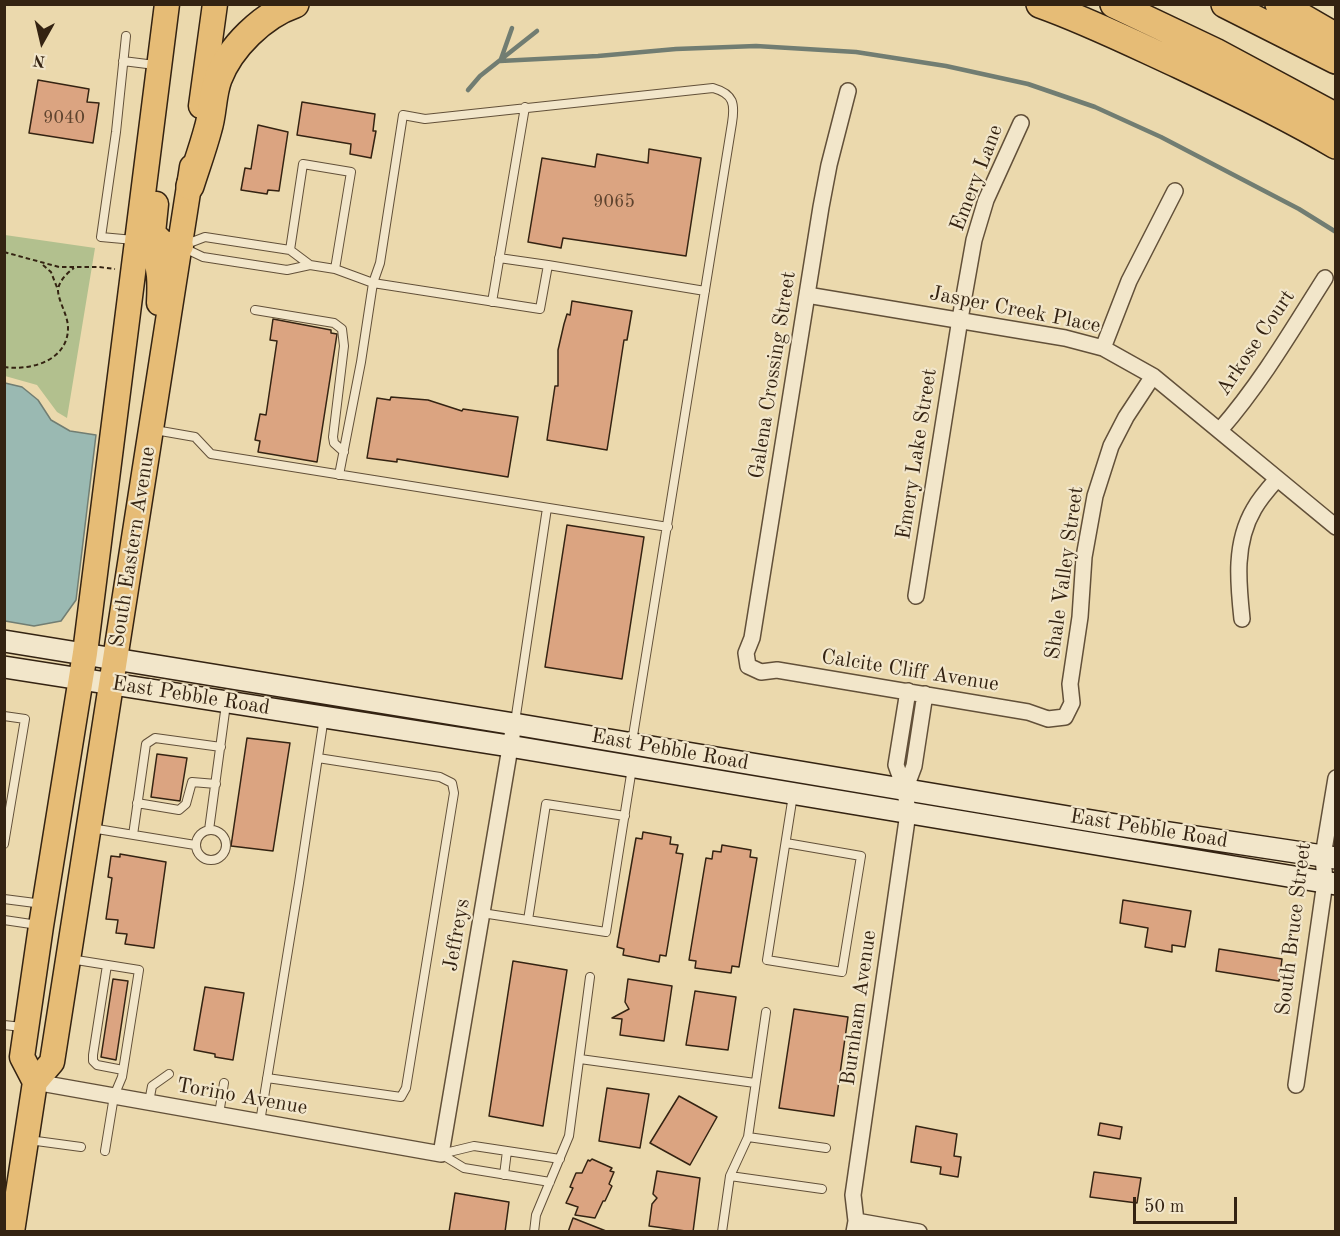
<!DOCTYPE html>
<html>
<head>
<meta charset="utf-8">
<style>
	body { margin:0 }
	#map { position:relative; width:1340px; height:1236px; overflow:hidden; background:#ebd9ad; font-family:"Old Standard TT",serif }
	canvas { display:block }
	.frame { position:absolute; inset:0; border:6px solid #342312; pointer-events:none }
	.north { position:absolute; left:12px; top:12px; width:60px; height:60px; -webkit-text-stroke:4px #f2e6ca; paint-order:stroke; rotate:188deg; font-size:16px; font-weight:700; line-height:24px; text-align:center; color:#342312 }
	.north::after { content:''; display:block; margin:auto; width:21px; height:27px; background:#342312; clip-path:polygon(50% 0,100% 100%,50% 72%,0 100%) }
	.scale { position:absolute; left:1133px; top:1197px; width:104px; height:27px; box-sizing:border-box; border:3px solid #342312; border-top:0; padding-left:8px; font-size:18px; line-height:21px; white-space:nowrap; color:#342312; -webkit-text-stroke:4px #f2e6ca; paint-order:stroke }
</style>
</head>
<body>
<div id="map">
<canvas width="1340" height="1236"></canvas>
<div class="frame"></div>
<div class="north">N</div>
<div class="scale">50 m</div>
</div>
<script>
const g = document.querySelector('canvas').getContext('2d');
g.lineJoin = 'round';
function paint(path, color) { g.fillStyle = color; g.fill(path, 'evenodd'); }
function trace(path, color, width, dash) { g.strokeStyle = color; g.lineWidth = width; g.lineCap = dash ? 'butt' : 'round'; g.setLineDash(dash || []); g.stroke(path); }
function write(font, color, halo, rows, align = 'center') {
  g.font = font + ' "Old Standard TT",serif'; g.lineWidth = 4.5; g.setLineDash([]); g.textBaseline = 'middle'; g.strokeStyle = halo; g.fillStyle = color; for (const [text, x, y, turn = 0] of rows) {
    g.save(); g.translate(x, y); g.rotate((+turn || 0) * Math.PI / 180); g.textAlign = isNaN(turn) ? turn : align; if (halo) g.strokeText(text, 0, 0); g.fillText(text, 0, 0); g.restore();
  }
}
paint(new Path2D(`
	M5 235 95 248 67 418 57 412 37 385 5 376Z`), '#b2c08e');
const water = new Path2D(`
	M5 383 22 387 38 400 51 420 70 431 96 435 76 600 61 621 34 626 5 621Z`);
paint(water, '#9ab9b2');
trace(water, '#717d72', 1.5);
trace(new Path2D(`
	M501 59 512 28
	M500 61 598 56 676 49 756 46 856 52 946 66 1028 84 1095 107 1161 137 1299 209 1336 232
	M468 90 480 76 537 31`), '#717d72', 4.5);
const building = new Path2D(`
	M38 80 89 89 87 102 99 103 93 143 29 133Z
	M302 102 375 114 373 131H376L371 158 350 154 351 144 297 135Z
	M258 125 288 132 279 191 268 190 267 194 241 190 245 168 251 169Z
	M649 149 701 158 686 256 563 238 561 248 528 242 542 158 595 167 597 154 648 163Z
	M572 301 632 311 627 340H624L607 450 547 440 555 386H558V350L564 324 567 314 570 315Z
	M273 319 331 330V333L337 334 317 462 258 452 260 441 255 440 260 414 266 415 277 341 270 340Z
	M391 397 428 400 462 411 463 409 518 417 508 477 397 459V462L367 458 377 398 390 400Z
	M567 525 644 537 622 679 545 667Z
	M247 738 290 743 273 851 231 846Z
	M157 754 187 758 180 801 151 797Z
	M643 832 671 837 670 844 678 845 676 853 683 854 666 956 660 955 659 962 623 955 624 949 617 947 636 838 642 839Z
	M722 845 751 850 750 857 757 858 739 967 732 966 731 973 695 968 696 961 689 960 706 858 712 859 713 851 721 852Z
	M120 854 166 862 154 948 125 944 127 934 116 933 118 920 106 919 112 878 108 877 111 856 120 857Z
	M1123 900 1191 911 1185 947 1172 945V952L1145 947 1148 928 1120 923Z
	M1219 949 1282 959 1279 981 1216 971Z
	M513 961 567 970 543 1126 489 1116Z
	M113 979 128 981 116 1060 101 1057Z
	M628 979 672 986 664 1041 620 1035 622 1019 612 1018 629 1009 625 1002Z
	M205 987 244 993 233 1060 215 1057V1054L194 1050Z
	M695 991 736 997 728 1050 686 1045Z
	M794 1009 848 1017 834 1116 779 1108Z
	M607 1088 649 1094 640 1148 599 1141Z
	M679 1096 717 1117 690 1165 650 1143Z
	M1100 1123 1122 1127 1120 1139 1098 1135Z
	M916 1126 957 1134 954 1156 961 1157 958 1177 940 1174 941 1167 911 1162Z
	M592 1159 612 1168 610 1171 614 1172 609 1184 612 1186 605 1201H603L595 1218 575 1215 578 1207 566 1203 573 1188 570 1187 576 1173H582L588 1160 590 1161Z
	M657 1171 700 1178 693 1232 649 1226 652 1204 657 1198 653 1194Z
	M1094 1172 1141 1178 1137 1203 1090 1197Z
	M455 1193 509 1202 505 1232H449Z
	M573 1218 606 1231V1232H568Z`);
paint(building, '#dba481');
trace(building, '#342312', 1.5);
const lane = new Path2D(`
	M126 36 116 132 101 237 134 240
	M123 61 155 65
	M184 245 205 237 290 250 310 265
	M184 248 203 257 287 270 310 265 335 269 373 283 540 309 548 265 705 291
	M290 250 303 164 351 172 335 269
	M499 258 548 265
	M492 302 525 107
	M255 310 334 323 342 329 344 346 333 437 334 443 344 452
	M155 430 195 437 211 454 668 527
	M339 475 361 362 373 283 380 263 403 115 425 119 713 88C734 94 735 104 732 123L632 742
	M4 716 25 719 4 844
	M515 722 547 508
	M137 803 179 810 186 804 192 782 216 784
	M91 828 195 845
	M196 845a15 15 0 1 1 30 0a15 15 0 1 1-30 0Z
	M209 830 226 704
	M133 835 146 744 155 738 221 747
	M786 843 861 856 842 972 767 960 793 795
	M4 899 43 904
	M482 913 606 932 632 768
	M4 920 38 925
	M528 920 546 804 625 816
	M70 959 139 970 122 1077 114 1096 105 1151
	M107 965 93 1055V1061L97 1065 123 1070
	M4 1025 22 1027
	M580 1059 755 1083
	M267 1078 401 1097 406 1088 454 793 452 783 440 777 318 758
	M149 1102 152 1086 169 1074
	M219 1114 224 1083
	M260 1122 299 883 324 717
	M748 1137 826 1148
	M29 1140 81 1147
	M441 1154 474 1146 560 1159
	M441 1154 464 1168 550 1182
	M504 1175 507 1151
	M730 1176 822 1189
	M534 1232 536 1215 569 1136 590 977
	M722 1232 730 1176 748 1137 766 1012`);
const street = new Path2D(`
	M848 91 829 165 821 207 752 638 746 653 748 666 761 672 777 670 1028 712 1048 719 1065 717 1072 703 1070 684 1080 617 1084 557 1095 496 1111 446 1126 417 1153 376
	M807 295 1065 338 1103 348 1153 376 1336 527
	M1103 348 1129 281 1175 191
	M1220 430C1261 383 1292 330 1325 278
	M916 596 960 319 974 240 986 200 1021 123
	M1242 619C1238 582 1234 543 1254 509 1260 498 1269 488 1277 479
	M905 790 914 766 925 694
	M35 1082 441 1154 514 724
	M1296 1085 1325 882 1323 856 1336 778
	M856 1221 919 1232
	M854 1232 856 1221 853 1195 908 813 905 790 896 765 908 691`);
const secondary = new Path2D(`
	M4 641 514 724 1110 824 1336 858
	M4 667 509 746 1336 884`);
const primary = new Path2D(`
	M201 106 215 4
	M156 204 153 233 163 243 181 246
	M138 241 153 249C160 268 160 283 159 303
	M35 1082 22 1057 41 926 85 653 167 4
	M12 1232 35 1082 52 1062 192 167`);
const highway = new Path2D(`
	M1040 4C1088 21 1134 44 1180 65 1233 90 1285 115 1336 145
	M1114 4 1215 52 1336 117
	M1225 4 1336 60
	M1279 4 1336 37
	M190 186C196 167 203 148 208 129 213 113 212 95 218 79 230 47 263 15 295 4`);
trace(lane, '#625039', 10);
trace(street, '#625039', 18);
trace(secondary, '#342312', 24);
trace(primary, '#342312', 27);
trace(highway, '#342312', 30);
trace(new Path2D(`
	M4 252 59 267H99L115 269
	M43 265 51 272 58 290
	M4 367C32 371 68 360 68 328 68 315 59 303 58 291 58 282 67 273 74 268`), '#342312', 2, [4.5, 3]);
trace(lane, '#f2e6ca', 8);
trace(street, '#f2e6ca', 15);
trace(secondary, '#f2e6ca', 21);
trace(primary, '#e6bc76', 24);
trace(highway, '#e6bc76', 27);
write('18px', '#5e432e', null, [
	["9040",64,118],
	["9065",614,202]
]);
write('21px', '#342312', '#f2e6ca', [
	["Emery Lane",977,178,-69],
	["Jasper Creek Place",1015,310,11],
	["Arkose Court",1256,343,-56],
	["Galena Crossing Street",773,375,-81],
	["Emery Lake Street",917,454,-81],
	["South Eastern Avenue",133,547,-81],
	["Shale Valley Street",1065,573,-82],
	["Calcite Cliff Avenue",910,671,9],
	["East Pebble Road",191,696,9],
	["East Pebble Road",670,750,10],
	["East Pebble Road",1149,829,9],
	["South Bruce Street",1294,929,-83],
	["Jeffreys",457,935,-80],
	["Burnham Avenue",859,1008,-82],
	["Torino Avenue",242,1097,10]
]);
</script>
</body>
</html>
